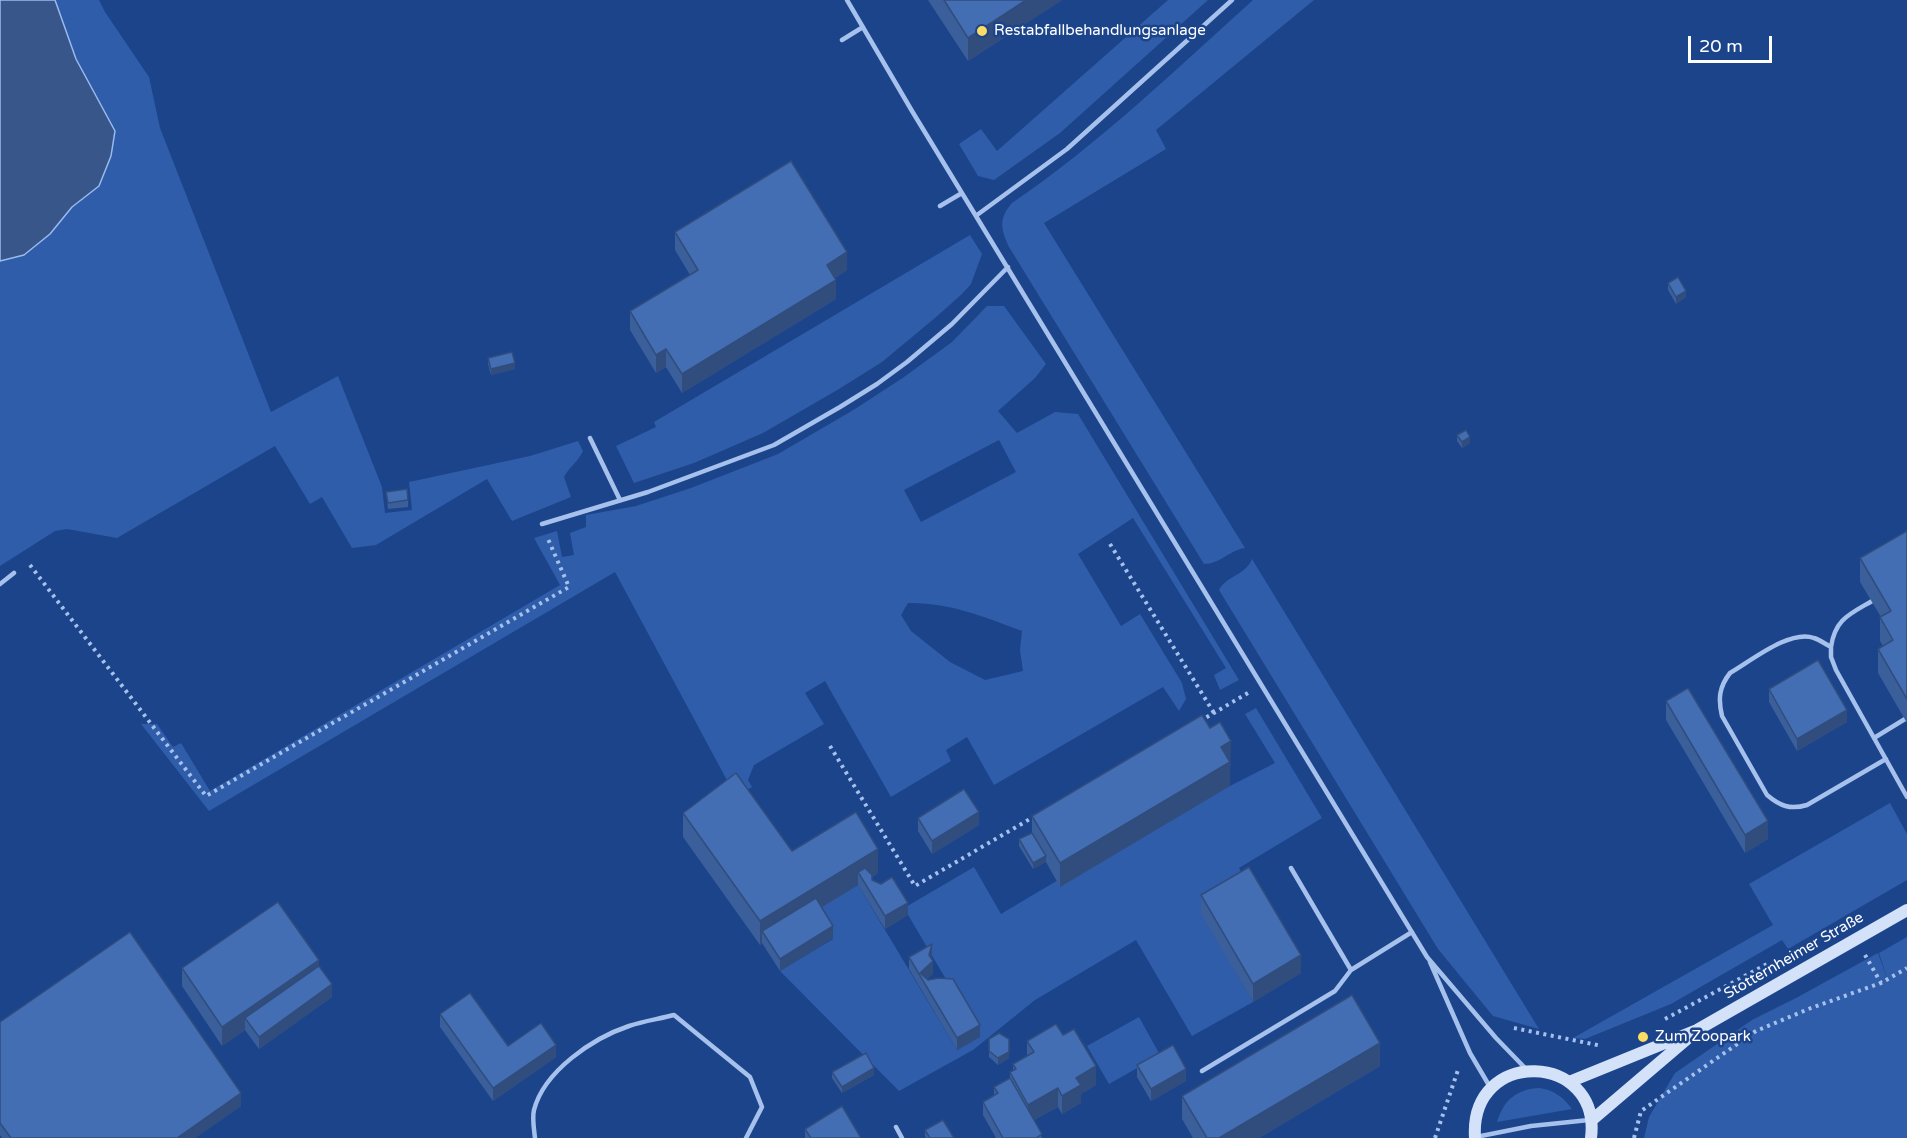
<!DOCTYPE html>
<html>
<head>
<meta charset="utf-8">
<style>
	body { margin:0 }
	#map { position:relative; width:1907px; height:1138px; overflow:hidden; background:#1c448b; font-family:"Varela Round",sans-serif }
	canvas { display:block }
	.scale { position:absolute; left:1688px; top:36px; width:84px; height:27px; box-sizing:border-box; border:3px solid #fff; border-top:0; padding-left:8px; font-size:18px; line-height:21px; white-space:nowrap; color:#fff; -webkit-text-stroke:4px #1c448b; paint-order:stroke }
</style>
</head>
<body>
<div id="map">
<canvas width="1907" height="1138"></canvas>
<div class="scale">20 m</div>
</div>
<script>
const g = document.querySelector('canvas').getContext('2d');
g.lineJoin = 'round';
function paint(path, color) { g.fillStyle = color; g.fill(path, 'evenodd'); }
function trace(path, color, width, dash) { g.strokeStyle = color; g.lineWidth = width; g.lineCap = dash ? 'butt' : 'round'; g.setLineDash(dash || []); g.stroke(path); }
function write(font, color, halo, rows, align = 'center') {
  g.font = font + ' "Varela Round",sans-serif'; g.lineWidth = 5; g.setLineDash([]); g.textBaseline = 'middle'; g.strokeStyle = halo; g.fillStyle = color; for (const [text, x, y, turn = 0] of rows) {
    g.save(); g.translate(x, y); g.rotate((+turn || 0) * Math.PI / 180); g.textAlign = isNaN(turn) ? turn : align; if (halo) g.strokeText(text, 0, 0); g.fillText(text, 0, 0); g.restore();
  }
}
paint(new Path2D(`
	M55 0H99L105 12 149 77 160 128 271 412 338 376 382 487 385 513 412 510 409 482 530 456 578 441 583 451C578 462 569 467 564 477L571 497 512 521 487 479 376 545 352 548 322 497 310 504 275 446 117 538 67 529 55 531 0 566V223L115 132 76 59Z
	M1168 0H1208L1060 133 994 180 978 176 959 144 981 129 997 151Z
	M1253 0H1314L1156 130 1166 149 1044 223 1245 548C1230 550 1220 564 1204 564L1009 247C1001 229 998 219 1012 203 1099 144 1175 70 1253 0Z
	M970 235 982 254 971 284 962 294 935 318 882 362 839 389 763 433 694 463 634 483 616 446 656 427 654 422Z
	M987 306H1004L1046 364 1035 378 998 411 1017 433 1055 412 1078 414 1239 680 1220 690 1214 675 1226 668 1133 518 1078 554 1121 626 1140 614 1182 683 1186 699 1179 711 1163 687 994 785 967 737 946 750 951 761 891 797 825 681 805 693 824 724 754 765 748 780 752 787 736 797 615 572 209 811 141 724H157L173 747 181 743 210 791 560 585 534 538 557 531 562 557 574 555 570 533 586 527V515L636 506 691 488 778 454 855 409 904 377 952 342ZM999 440 1016 472 921 522 904 490ZM908 603C948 602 985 617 1022 631L1020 650 1023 671 985 680 950 662 911 631 901 615Z
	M1252 559 1539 1029 1493 1016 1438 949 1219 590C1226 576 1246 575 1252 559Z
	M1256 708 1322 818 1239 868 1249 886 1202 913 1253 1002 1192 1036 1136 940 1035 1000 973 1050 899 1091 780 971 833 939 816 910 858 885 957 1050 980 1037 904 908 974 867 1001 914C1090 860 1182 810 1275 763L1245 714Z
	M1890 803 1907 834V880L1788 949 1782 940 1671 1004 1585 1039 1573 1038 1773 925 1749 884Z
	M1907 937V1138H1644L1649 1117 1675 1073 1752 1020 1796 998 1878 953 1888 981 1879 953Z
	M1139 1017 1160 1055 1109 1084 1087 1046Z
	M1540 1088C1555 1091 1563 1097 1572 1109L1497 1122C1504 1100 1516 1089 1540 1088Z`), '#2f5da9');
const water = new Path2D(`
	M0 0H55L76 59 115 131 111 156 99 186 72 207 50 234 24 255 0 261Z`);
paint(water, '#39568a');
trace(water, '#9abbef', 1.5);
trace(new Path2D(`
	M1110 544 1214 713
	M30 565 206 796 569 587 548 539
	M1200 721 1248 693
	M830 746 915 886 1035 816
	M1865 955 1881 983
	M1665 1019 1767 964
	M1514 1028 1602 1046
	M1435 1138 1459 1067
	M1634 1138 1641 1111 1756 1031 1811 1008 1881 983 1907 968`), '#a7c1ed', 4, [3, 4.5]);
trace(new Path2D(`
	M847 0 912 111 1427 957 1496 1038 1527 1070
	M842 40 863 27
	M940 206 962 193
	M977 215 1067 149 1232 0
	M590 438 620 500
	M542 524 648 492 774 445 840 407 877 384 907 362 952 324 1008 267
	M0 584 14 573
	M1831 647C1835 619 1850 614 1872 601
	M1874 738 1905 719
	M1886 759 1807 805C1790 810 1780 806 1767 795L1722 716C1718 699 1719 687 1730 673 1751 661 1790 629 1814 638 1820 640 1825 644 1831 647V657L1836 670 1907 797
	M1291 868 1351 970
	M1430 962 1470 1053 1490 1087
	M1202 1071 1335 991 1351 970 1412 932
	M896 1127 902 1138
	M1476 1137 1531 1126 1589 1120
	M535 1138C534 1129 532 1118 534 1110 544 1071 593 1038 629 1026 643 1021 659 1019 674 1015L750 1077 762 1107 746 1138`), '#a7c1ed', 4.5);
trace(new Path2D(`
	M1569 1082 1697 1030 1907 910
	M1592 1120 1687 1039
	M1475 1138C1469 1046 1602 1052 1591 1138`), '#d3e1f9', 12);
paint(new Path2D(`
	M928 0H1062L968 61Z
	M675 232 847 270 835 278 836 299 682 393 666 367 656 373 630 330V311L690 275 675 250Z
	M1668 283 1686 297 1676 304 1668 290Z
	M488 358 515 369 491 375 488 364Z
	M1457 435 1470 443 1462 448 1457 441Z
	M386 492 408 500V507L388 509Z
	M1907 531V723L1878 673V649L1883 646 1880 641V617H1881L1860 582V558Z
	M1769 689 1847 722 1797 751 1769 702Z
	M1666 701 1768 839 1745 853 1666 720Z
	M1210 728 1231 765H1230V786L1060 887 1046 862 1033 869 1019 846V839L1032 833V816Z
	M683 813 792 851 878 873 872 877V880L908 915 885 929 858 885 822 907 833 938 780 971 762 943 760 945 683 837Z
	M918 818 979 825 932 854 918 831Z
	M1201 895 1301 973 1253 1002 1201 914Z
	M932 956 931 959 933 974 927 979 980 1037 957 1050 909 969V957Z
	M319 966 332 997 259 1049 245 1030 222 1046 182 986V968Z
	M440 1014 508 1046 556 1057 493 1101 440 1027Z
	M0 1022 241 1106 195 1138H2L0 1135Z
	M1063 1035 1096 1085 1081 1094V1103L1062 1114 1058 1107 1034 1120 1042 1138H996L983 1115V1102L994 1095V1087L1010 1078V1072L1013 1070V1064L1027 1056V1041Z
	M989 1039 1009 1058 998 1065 989 1057Z
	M1137 1065 1186 1081 1151 1101 1137 1077Z
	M1380 1066 1259 1138H1193L1182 1119V1096Z
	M832 1072 874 1075 842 1093 832 1078Z
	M805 1129 861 1138H805Z
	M925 1130 954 1138H926L925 1136Z`), '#3a5f9a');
paint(new Path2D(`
	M1026 0H1062L968 61V38Z
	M847 252V270L827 283V265Z
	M836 280V299L682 393V374Z
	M1686 291V297L1676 304V297Z
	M666 349V367L656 373V355Z
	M515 363V369L491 375V369Z
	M1470 437V443L1462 448V442Z
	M1847 710V722L1797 751V739Z
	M1231 741 1230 786 1060 887V863L1221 747Z
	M979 812V825L932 854V841Z
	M1768 821V839L1745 853V835Z
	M878 849V873L864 881 858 872V885L768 940 762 931V943L760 945V921Z
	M1046 856V862L1033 869V863Z
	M908 903V915L885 929V916Z
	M833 926V938L780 971V959Z
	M932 944V956L930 964 933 961V974L924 982 920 973 929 955Z
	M1301 955V973L1253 1002V984Z
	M319 960V978L245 1018V1030L222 1046V1027Z
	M332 984V997L259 1049V1037Z
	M980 1025V1037L957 1050V1038Z
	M1380 1043V1066L1259 1138H1219Z
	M556 1045V1057L493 1101V1088Z
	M1009 1052V1058L998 1065V1058Z
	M1096 1066V1085L1081 1094V1103L1062 1114V1096L1076 1078Z
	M874 1068V1075L842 1093V1087Z
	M1186 1069V1081L1151 1101V1089Z
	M1058 1088V1107L1028 1123V1105Z
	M241 1093V1106L195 1138H177Z`), '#304d7d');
const building = new Path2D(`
	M944 0H1026L968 38Z
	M791 161 847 252 827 265 836 280 682 374 666 349 656 355 630 311 698 270 675 232Z
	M1678 277 1686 291 1676 297 1668 283Z
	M512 352 515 363 491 369 488 358Z
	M1466 430 1470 437 1462 442 1457 435Z
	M407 489 408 500 388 503 386 492Z
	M1907 531V699L1878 649 1893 640 1880 617 1891 611 1860 558Z
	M1818 660 1847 710 1797 739 1769 689Z
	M1688 688 1768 821 1745 835 1666 701Z
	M1202 715 1210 728 1220 722 1231 741 1221 747 1230 762 1060 863 1032 816Z
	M736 773 792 851 856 812 878 849 760 921 683 813Z
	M964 789 979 812 932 841 918 818Z
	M1032 833 1046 856 1033 863 1019 839Z
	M1249 867 1301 955 1253 984 1201 895Z
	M865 868 872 875V880L881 884 892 877 908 903 885 916 858 872Z
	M816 898 833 926 780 959 762 931Z
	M278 902 319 960 222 1027 182 968Z
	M130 932 241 1093 177 1138H11L0 1123V1022Z
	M932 944 929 955 933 961 920 973 928 980 939 978 953 979 980 1025 957 1038 909 957Z
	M319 966 332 984 259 1037 245 1018Z
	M470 993 508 1046 541 1023 556 1045 493 1088 440 1014Z
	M1352 995 1380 1043 1219 1138H1207L1182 1096Z
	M1056 1024 1063 1035 1074 1029 1096 1066 1076 1078 1081 1085 1062 1096 1058 1088 1028 1105 1010 1072 1016 1069 1013 1064 1034 1052 1027 1041Z
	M999 1033 1009 1039V1052L998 1058 989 1051V1039Z
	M1173 1045 1186 1069 1151 1089 1137 1065Z
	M866 1053 874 1068 842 1087 832 1072Z
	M1010 1078 1042 1134 1036 1138H1003L983 1102 998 1093 994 1087Z
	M842 1106 861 1138H811L805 1129Z
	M943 1120 954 1138H930L925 1130Z`);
paint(building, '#446eb3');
trace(building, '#304d7d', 1.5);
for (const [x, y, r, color] of [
	[982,31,6,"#fddc64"],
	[1643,1037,6,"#fddc64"]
]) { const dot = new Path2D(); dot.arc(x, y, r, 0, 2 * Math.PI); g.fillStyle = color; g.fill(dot); trace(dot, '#1c448b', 2); }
write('15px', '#fff', '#1c448b', [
	["Restabfallbehandlungsanlage",994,31],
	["Zum Zoopark",1655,1037]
], 'left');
write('15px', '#fff', '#1c448b', [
	["Stotternheimer Straße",1794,956,-30]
]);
</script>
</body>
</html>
